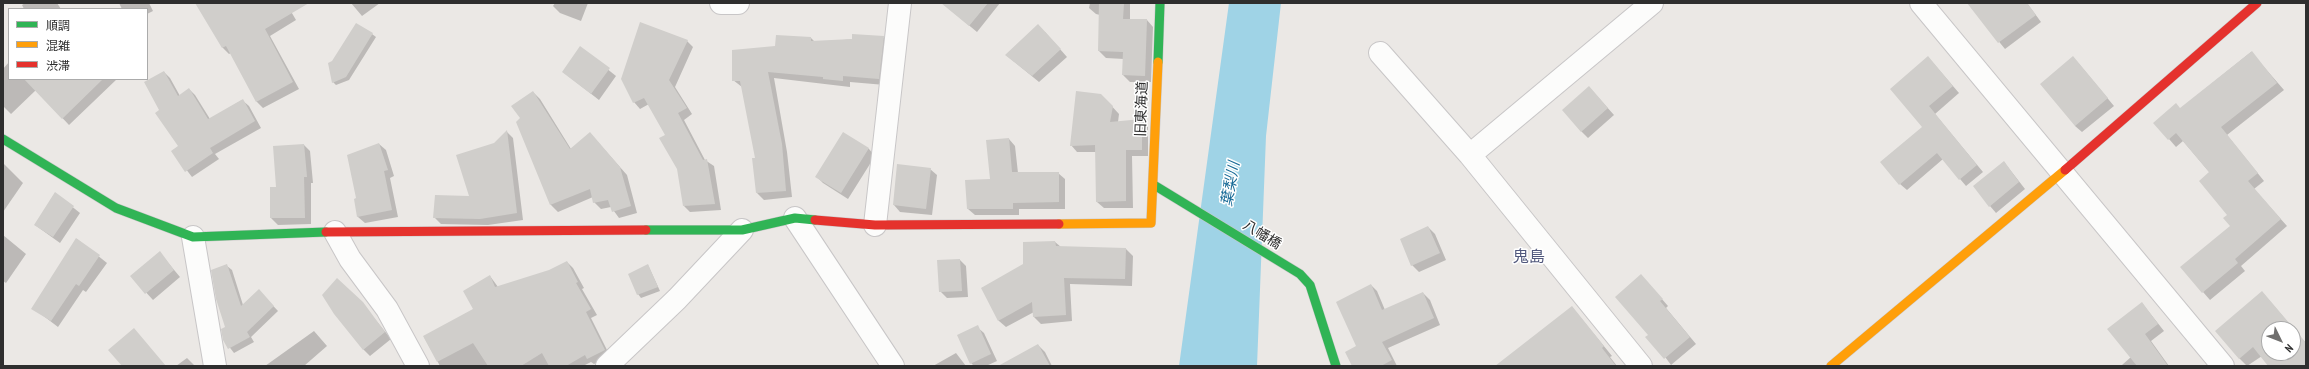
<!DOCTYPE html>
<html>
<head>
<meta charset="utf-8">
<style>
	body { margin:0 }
	#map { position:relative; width:2309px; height:369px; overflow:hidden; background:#ebe8e5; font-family:"PT Sans Narrow","Noto Sans JP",sans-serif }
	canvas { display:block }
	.frame { position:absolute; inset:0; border:4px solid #2e2e2e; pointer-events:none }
	.legend { position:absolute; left:8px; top:8px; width:140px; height:72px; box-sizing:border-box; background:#fff; border:1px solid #ababab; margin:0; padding:5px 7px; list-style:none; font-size:12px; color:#2e2e2e }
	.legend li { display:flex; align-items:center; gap:8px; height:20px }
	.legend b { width:20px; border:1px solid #ababab }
	.north { position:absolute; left:2261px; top:321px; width:40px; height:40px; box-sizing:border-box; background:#fff; border:1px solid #ababab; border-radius:50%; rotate:133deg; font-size:11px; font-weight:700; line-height:16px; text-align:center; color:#2e2e2e }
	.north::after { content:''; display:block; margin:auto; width:14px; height:18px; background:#706f6e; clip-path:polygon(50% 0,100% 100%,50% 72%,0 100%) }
</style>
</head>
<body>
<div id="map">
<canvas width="2309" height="369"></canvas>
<div class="frame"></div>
<ul class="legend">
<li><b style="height:5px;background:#30b455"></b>順調</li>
<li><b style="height:5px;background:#ff9f0a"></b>混雑</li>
<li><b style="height:5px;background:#e5322d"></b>渋滞</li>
</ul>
<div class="north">N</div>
</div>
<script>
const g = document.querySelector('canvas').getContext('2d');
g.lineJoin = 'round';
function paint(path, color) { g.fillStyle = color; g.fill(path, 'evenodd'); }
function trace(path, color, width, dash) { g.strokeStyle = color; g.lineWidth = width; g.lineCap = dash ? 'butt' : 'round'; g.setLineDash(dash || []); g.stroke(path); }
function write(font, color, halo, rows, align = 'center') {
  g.font = font + ' "PT Sans Narrow","Noto Sans JP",sans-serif'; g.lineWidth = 3; g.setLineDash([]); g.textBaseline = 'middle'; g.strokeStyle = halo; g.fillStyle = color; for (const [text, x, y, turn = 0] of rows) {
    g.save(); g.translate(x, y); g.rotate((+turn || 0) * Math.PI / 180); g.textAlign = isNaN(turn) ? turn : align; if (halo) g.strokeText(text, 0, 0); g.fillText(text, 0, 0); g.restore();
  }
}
paint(new Path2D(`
	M1229 3H1281L1266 136 1257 366H1179Z`), '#9fd3e6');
paint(new Path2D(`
	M25 3H57L61 9H24L22 5Z
	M119 3H149L153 11 147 14V9H122Z
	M246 3H286L296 20 270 36 299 89 263 108 257 102 231 53 229 54 223 48 209 25Z
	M351 3H380L362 16Z
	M555 3H588L581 21 560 13 553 6Z
	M942 3H1000L977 32Z
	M1090 3H1130V20H1147L1153 27 1151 82H1130L1123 75 1124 59 1106 58 1099 51 1100 15 1096 14 1089 8Z
	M1972 3H2027L2041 22 2005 49 1969 5Z
	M1045 32 1067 57 1039 82 1006 55Z
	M372 34 376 37 349 80 336 85 333 82Z
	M883 37 890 44 885 85 850 82V87L774 78 787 152 792 197 764 200 757 193V158L742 87 733 80 776 47 811 38 815 42Z
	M687 41 693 47 675 87 692 114 684 120 705 160 714 166 721 210 690 212 684 206 678 168 667 135 649 104 640 109 634 102Z
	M581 48 616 76 599 100 563 72Z
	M2251 52 2284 90 2227 135 2264 181 2254 189 2287 226 2241 266 2245 271 2210 300 2203 292 2232 226 2229 215 2210 173 2183 141 2176 147 2169 139 2180 109Z
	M9 62V79H117L69 125 36 90 11 114 3 106V69Z
	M1934 64 1959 93 1935 114 1983 172 1966 186 1943 159 1907 190 1900 184 1923 127Z
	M2079 64 2114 106 2082 132 2075 126Z
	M164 72 170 78 180 96 189 89 195 95 210 119 242 100 249 106 261 128 215 154 219 159 192 177 172 151 179 146 160 110Z
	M1589 87 1614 115 1588 138 1581 131Z
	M533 92 540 99 571 149 596 140 627 175 637 213 619 218 611 207 601 209 594 202 593 197 558 212 551 205 517 122 521 118Z
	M1108 102 1119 114 1118 122 1142 120 1148 127V156H1132L1133 208H1104L1097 202 1096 152H1077L1071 145Z
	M507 132 513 138 523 220 488 225 441 224 434 217 471 197 494 144Z
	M844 134 869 149 875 156 848 199 823 183 817 177Z
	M1009 139 1015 146 1018 173H1058L1065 179V209H1019V215H975L968 209 991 180Z
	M379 144 386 150 394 176 390 178 398 217 365 223 358 217 357 199Z
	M304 145 310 151 313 183H311V224L278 225 271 218 277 188Z
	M2004 162 2025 189 1996 213 1990 206Z
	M3 163 23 183 3 212Z
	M930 169 937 175 932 215 900 212 894 205Z
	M55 193 80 213 60 243 35 225Z
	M1428 227 1435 234 1446 260 1419 272 1412 265Z
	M3 235 26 254 6 283 3 281Z
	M77 239 107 263 86 292 83 290 58 327 33 308Z
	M1055 242 1061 247 1126 249 1133 256 1132 286 1070 284 1072 321 1041 324 1034 317V312L1006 327 999 321 982 288 1024 265Z
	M160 253 180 277 153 300 132 277Z
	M960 260 966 266 968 297 947 298 940 291Z
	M567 262 573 268 584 288 582 289 597 315 591 318 610 356 594 364 591 362 583 366H440L424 337 474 309 490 276 498 287 549 271Z
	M648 265 660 291 641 298 638 294Z
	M227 266 232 270 243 305 263 295 278 311 251 337 254 342 234 353 224 340 226 327Z
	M1647 282 1668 306 1666 308 1696 344 1671 365 1649 335Z
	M1371 285 1377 291 1385 310 1423 293 1430 300 1440 325 1388 348 1397 366H1353Z
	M2262 292 2306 343V366H2270L2262 356 2247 366 2239 358ZM2269 329H2293V353H2269Z
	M362 303 391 339 370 356 363 349Z
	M2142 303 2164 331 2151 341 2169 366 2122 365 2131 357Z
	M1572 307 1612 356 1610 357 1617 366H1504Z
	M977 327 984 333 997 361 986 366H974L971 363Z
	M314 331 327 346 304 366H265Z
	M1038 345 1045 352 1052 366H1013Z
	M956 353 966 366H933Z
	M187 358 195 366H176Z`), '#0003');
paint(new Path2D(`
	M195 3H309L265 29 293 82 256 102 226 46 222 48Z
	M941 3H988L969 26Z
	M1099 3H1124L1123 19H1147L1145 76 1122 75 1123 52 1098 51Z
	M1967 3H2027L2036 15 1998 43Z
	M640 22 688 40 669 80 687 108 678 113 703 160 707 159 715 204 683 206 677 169 659 138 665 135 644 98 633 103 621 79Z
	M356 23 373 33 346 77 332 83 328 63 332 61Z
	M1038 24 1061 49 1032 76 1005 55Z
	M852 34 884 36 879 79 843 76V81L823 79V77L768 72 782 144 786 191 756 193 752 158H755L740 81H732V50L775 46 776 35 811 37V41L852 39Z
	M580 46 610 68 591 94 562 72Z
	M2252 51 2277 83 2221 127 2258 173 2248 181 2281 219 2235 259 2238 263 2202 293 2180 267 2230 226 2223 218 2227 215 2199 181 2209 172 2176 133 2168 140 2153 123 2176 103 2180 108Z
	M1928 56 1953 86 1929 106 1977 165 1959 180 1937 153 1899 185 1880 162 1922 127 1890 89Z
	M2073 56 2108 98 2075 126 2040 84Z
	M164 71 178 96 189 88 208 119 243 99 255 121 210 148 213 153 185 172 171 151 178 146 155 113 159 110 144 82Z
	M24 79H103L62 119Z
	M1589 86 1608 108 1581 132 1562 110Z
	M533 91 570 149 590 132 620 167 631 206 612 212 608 200 593 203 590 189 550 205 516 122 520 118 511 106Z
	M1076 91 1101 94 1113 106 1110 122 1142 119V150H1126V201L1096 202 1095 145 1070 146Z
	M507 130 517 213 480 219 433 218 435 195 469 196 456 155 494 143Z
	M843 132 869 148 841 193 815 177Z
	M1009 138 1012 172H1059V202L1013 203V209H967L965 180 990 179 986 140Z
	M379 143 388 170 384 171 392 210 357 217 354 199 356 198 347 155Z
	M304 144 307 177H304L305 218H270V187H276L273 146Z
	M2004 161 2019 182 1989 207 1973 186Z
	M897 164 931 168 926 209 893 205Z
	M55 192 74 206 53 237 34 225Z
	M1428 226 1440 253 1411 266 1400 239Z
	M76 238 100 255 79 286 76 284 51 321 31 309Z
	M1055 241 1056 246 1126 248 1125 279 1064 278 1066 315 1033 317 1032 302 998 321 981 288 1023 264V242Z
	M160 251 174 270 145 294 130 276Z
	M960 259 962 291 939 292 937 260Z
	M567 261 578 282 576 283 591 309 586 312 605 350 587 359 585 355 566 366H549L542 353 521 366H488L473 343 437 362 423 336 473 309 463 291 490 275 495 287 549 270Z
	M227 264 241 306 259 289 274 306 247 332 250 337 228 349 223 340 221 329 225 327 216 299 211 270Z
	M648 264 658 287 637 295 628 274Z
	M1641 274 1663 299 1660 301 1690 337 1664 359 1645 337 1648 335 1615 297Z
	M337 278 363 302 385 332 363 350 334 314 322 295Z
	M1371 284 1382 310 1423 292 1434 318 1382 342 1392 360 1381 366H1352L1345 352 1356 346 1336 302Z
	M2262 291 2306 343V366H2268L2253 347 2239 359 2215 331ZM2269 329H2293V353H2269Z
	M2142 302 2158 324 2145 334 2168 366H2137L2107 329Z
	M1572 306 1604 346 1602 348 1616 366H1495Z
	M978 325 991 354 970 364 957 335Z
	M134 328 166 366H122L108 350Z
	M1038 344 1050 366H998Z`), '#d0cecb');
const street = new Path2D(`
	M721 3H738
	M1921 3 2223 366
	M1380 53 1470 155 1641 366
	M1470 155 1652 3
	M795 218 893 366
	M875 225 900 3
	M335 232 350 259 387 309 418 366
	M193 237 215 366
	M607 366 677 299 742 230`);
const fast = new Path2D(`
	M1158 62 1160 3
	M3 139 116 208 193 237 326 232
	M1154 185 1300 274 1310 285 1336 366
	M646 230H742L795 218 815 220`);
const slow = new Path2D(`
	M1059 224 1151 223 1158 62
	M1831 366 2065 170`);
const jam = new Path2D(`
	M2065 170 2257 3
	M815 220 875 225 1059 224
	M326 232 646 230`);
trace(street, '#c8c6c7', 24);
trace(fast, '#c8c6c7', 10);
trace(slow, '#c8c6c7', 10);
trace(jam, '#c8c6c7', 10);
trace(street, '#fcfcfb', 22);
trace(fast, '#30b455', 9);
trace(slow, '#ff9f0a', 9);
trace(jam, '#e5322d', 9);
write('14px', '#2e2e2e', '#fff', [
	["旧東海道",1142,109,-88],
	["八幡橋",1262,235,32]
]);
write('italic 15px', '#196b97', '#fff', [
	["葉梨川",1231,184,-80]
]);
write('16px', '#51587c', '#fff', [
	["鬼島",1529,257]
]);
</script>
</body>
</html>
